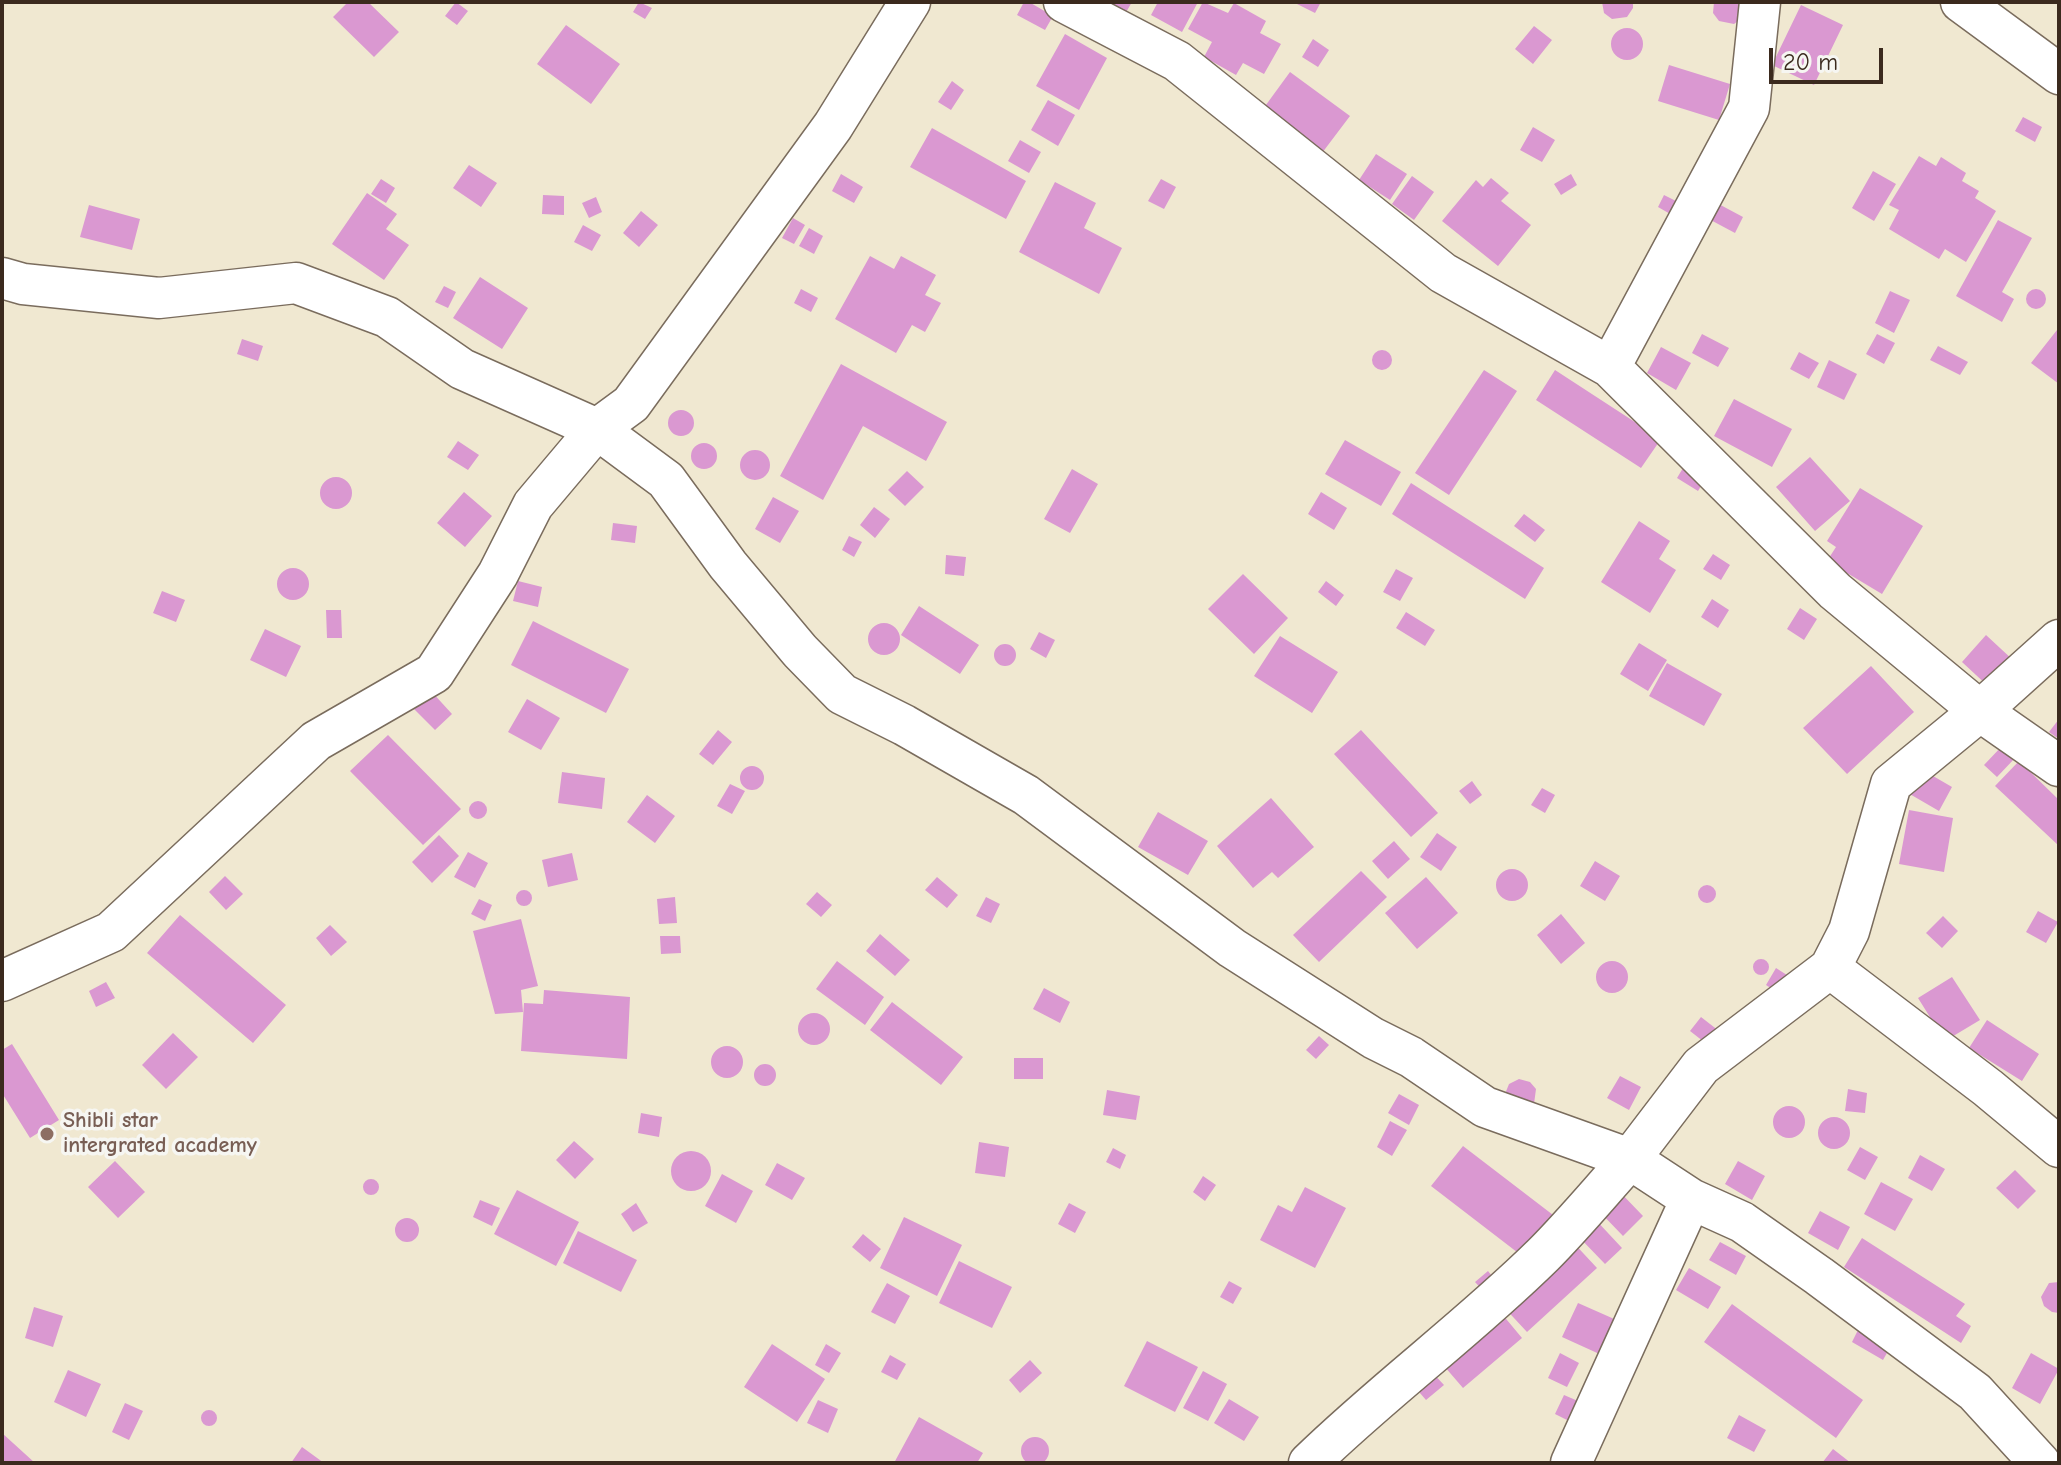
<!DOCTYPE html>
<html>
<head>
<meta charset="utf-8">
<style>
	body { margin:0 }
	#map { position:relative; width:2061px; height:1465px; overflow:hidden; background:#f0e8d1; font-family:"Comic Neue",sans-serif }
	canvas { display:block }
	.frame { position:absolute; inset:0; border:4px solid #3b2a1e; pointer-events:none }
	.scale { position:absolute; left:1769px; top:48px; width:114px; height:36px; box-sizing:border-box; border:4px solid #3b2a1e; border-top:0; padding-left:10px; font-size:24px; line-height:28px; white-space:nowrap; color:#3b2a1e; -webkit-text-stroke:6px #f6f6f2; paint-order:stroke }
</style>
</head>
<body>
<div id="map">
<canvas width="2061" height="1465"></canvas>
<div class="frame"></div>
<div class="scale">20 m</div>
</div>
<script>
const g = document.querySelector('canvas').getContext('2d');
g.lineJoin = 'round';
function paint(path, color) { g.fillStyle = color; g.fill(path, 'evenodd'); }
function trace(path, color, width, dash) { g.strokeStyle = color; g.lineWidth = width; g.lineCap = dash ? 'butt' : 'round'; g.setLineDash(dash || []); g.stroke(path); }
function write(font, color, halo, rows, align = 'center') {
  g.font = font + ' "Comic Neue",sans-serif'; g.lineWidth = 7; g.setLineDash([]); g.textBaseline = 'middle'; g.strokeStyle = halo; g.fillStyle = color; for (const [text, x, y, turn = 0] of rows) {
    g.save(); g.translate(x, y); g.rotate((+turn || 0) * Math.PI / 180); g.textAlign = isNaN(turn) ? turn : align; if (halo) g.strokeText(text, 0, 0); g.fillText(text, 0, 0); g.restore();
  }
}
paint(new Path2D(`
	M348 2H368L399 32 374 57 333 17Z
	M456 2 468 11 457 25 445 16Z
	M639 2 652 8 645 19 633 12Z
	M1024 2H1029L1053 16 1045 30 1017 15Z
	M1102 2H1132L1125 14Z
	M1158 2H1198L1182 32 1151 15Z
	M1203 2 1228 13 1234 3 1266 21 1260 33 1281 44 1264 74 1243 63 1236 75 1204 57 1212 42 1188 29Z
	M1293 2H1321L1315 13Z
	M1602 2H1633V8L1627 17 1612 19 1604 13Z
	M1714 2H1743L1742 18 1734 24 1719 21 1713 13Z
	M1801 5 1843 25 1814 85 1772 65Z
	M566 25 620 64 591 104 537 64Z
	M1534 26 1552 40 1533 64 1515 49Z
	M1611 44a16 16 0 1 1 32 0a16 16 0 1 1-32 0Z
	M1065 34 1107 58 1079 110 1036 86Z
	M1313 39 1329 50 1318 67 1302 57Z
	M1669 65 1730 84 1719 120 1658 101Z
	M1290 72 1350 116 1322 153 1263 109Z
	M952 81 964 90 951 110 938 102Z
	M1048 100 1075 115 1058 146 1031 130Z
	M2023 117 2042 127 2035 142 2015 131Z
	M1533 127 1555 140 1542 162 1520 150Z
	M932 128 1026 181 1006 219 910 167Z
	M1020 140 1041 152 1029 173 1008 161Z
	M1376 154 1407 174 1390 200 1359 180Z
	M1919 156 1936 166 1941 157 1966 173 1962 181 1979 191 1975 198 1996 211 1966 262 1945 249 1939 259 1889 229 1899 210 1889 205Z
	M469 165 497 183 481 207 453 188Z
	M1873 171 1896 184 1874 221 1852 208Z
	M841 174 863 187 854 203 832 191Z
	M1571 174 1577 185 1561 195 1554 184Z
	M1412 176 1434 192 1414 220 1392 204Z
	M1491 178 1509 193 1501 201 1531 225 1498 266 1442 221 1476 180 1483 187Z
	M381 179 395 188 386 203 371 194Z
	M1161 179 1176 187 1164 209 1148 201Z
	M1055 182 1096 203 1084 228 1122 248 1099 294 1019 252Z
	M367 193 397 214 386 229 409 245 384 280 332 244Z
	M543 195 564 196V215L542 214Z
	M1664 195 1678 202 1672 215 1658 207Z
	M596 197 602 212 589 218 582 203Z
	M1713 201 1743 217 1735 233 1705 217Z
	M89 205 140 219 132 250 80 237Z
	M641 211 658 225 639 247 623 233Z
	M793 218 805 225 794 244 782 238Z
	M1998 220 2032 238 2002 292 2014 299 2002 322 1956 296Z
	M583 225 601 235 592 251 574 242Z
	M809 228 823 236 814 254 799 246Z
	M870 256 894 269 901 256 936 275 925 295 941 303 925 332 912 325 896 353 835 319Z
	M480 277 528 308 502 349 453 318Z
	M444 286 456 292 448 308 435 302Z
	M801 289 818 298 811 312 794 303Z
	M2026 299a10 10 0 1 1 20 0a10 10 0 1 1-20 0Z
	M1890 291 1910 300 1894 333 1875 323Z
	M2057 330 2059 332V384L2031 363Z
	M1702 334 1729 348 1718 367 1692 353Z
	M1877 334 1895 343 1884 364 1866 354Z
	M242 339 263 346 258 361 237 354Z
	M1938 346 1968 362 1960 375 1930 360Z
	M1661 347 1691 363 1676 390 1647 373Z
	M1372 360a10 10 0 1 1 20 0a10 10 0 1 1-20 0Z
	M1799 352 1819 363 1809 379 1790 369Z
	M1829 360 1857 374 1844 400 1817 387Z
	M841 364 947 422 926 461 863 426 823 500 780 476Z
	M1484 370 1517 391 1449 495 1415 473Z
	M1555 370 1661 439 1641 468 1536 400Z
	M1734 399 1792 429 1772 467 1714 436Z
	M668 423a13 13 0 1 1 26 0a13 13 0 1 1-26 0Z
	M1345 440 1401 472 1381 506 1325 474Z
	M458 441 479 455 468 470 447 457Z
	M691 456a13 13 0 1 1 26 0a13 13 0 1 1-26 0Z
	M740 465a15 15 0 1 1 30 0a15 15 0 1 1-30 0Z
	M1810 457 1850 501 1815 531 1776 487Z
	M1686 463 1707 476 1698 491 1677 478Z
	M1072 469 1098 484 1070 533 1044 519Z
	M907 471 924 487 905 506 888 490Z
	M320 493a16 16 0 1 1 32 0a16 16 0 1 1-32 0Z
	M1411 483 1544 568 1525 599 1392 514Z
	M1860 488 1923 526 1882 594 1827 561 1836 547 1827 541Z
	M464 492 492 516 465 547 437 523Z
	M1321 492 1347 508 1334 530 1308 514Z
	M773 497 799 511 780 543 755 529Z
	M874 507 890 519 875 538 860 525Z
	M1524 514 1545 530 1535 542 1514 526Z
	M1639 521 1670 541 1659 559 1676 570 1650 613 1601 582Z
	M613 523 637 526 635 543 611 540Z
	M849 536 862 542 854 557 842 550Z
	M1713 554 1730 565 1721 580 1703 569Z
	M946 555 966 557 964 576 945 574Z
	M277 584a16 16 0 1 1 32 0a16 16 0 1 1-32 0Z
	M1396 569 1413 578 1400 601 1383 592Z
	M1243 574 1288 618 1254 654 1208 609Z
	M518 581 542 587 538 607 513 601Z
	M1326 581 1344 595 1336 606 1318 592Z
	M162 591 185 600 176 622 153 613Z
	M1712 599 1729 610 1718 628 1701 617Z
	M919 606 979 645 960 674 901 635Z
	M1800 608 1817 619 1804 640 1787 629Z
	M326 610H341L342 638H327Z
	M1406 612 1435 630 1425 646 1396 628Z
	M533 621 629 669 606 713 511 665Z
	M868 639a16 16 0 1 1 32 0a16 16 0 1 1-32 0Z
	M265 629 301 646 286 677 250 660Z
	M1039 632 1055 640 1046 658 1030 649Z
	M1986 635 2014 661 1990 688 1962 662Z
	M1280 636 1338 672 1312 713 1254 676Z
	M1639 643 1667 660 1648 691 1620 674Z
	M994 655a11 11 0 1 1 22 0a11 11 0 1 1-22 0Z
	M1667 663 1722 694 1704 726 1649 696Z
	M1871 666 1914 712 1847 774 1803 728Z
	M431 691 452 714 435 730 413 708Z
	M527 699 560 718 541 750 508 732Z
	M2059 719V739L2049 732Z
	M718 730 732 742 713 765 699 754Z
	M1361 730 1438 813 1411 837 1334 754Z
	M388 735 461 809 423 845 350 771Z
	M2003 745 2016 757 1997 777 1984 765Z
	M2019 761 2059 800V846L1995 786Z
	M740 778a12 12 0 1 1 24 0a12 12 0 1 1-24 0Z
	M1921 769 1952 787 1939 811 1908 793Z
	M562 772 605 778 602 809 558 803Z
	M1472 781 1482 795 1470 804 1459 791Z
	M730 784 745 791 732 814 717 806Z
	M1542 788 1555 795 1545 813 1531 805Z
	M647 795 675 816 655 843 627 822Z
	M1271 798 1314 847 1278 878 1272 872 1253 888 1217 846Z
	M469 810a9 9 0 1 1 18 0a9 9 0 1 1-18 0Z
	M1909 810 1953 818 1944 872 1899 864Z
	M1158 812 1208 841 1188 875 1138 847Z
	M1437 833 1457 847 1441 871 1420 857Z
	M439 835 459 856 432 883 412 862Z
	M1394 841 1410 859 1388 879 1372 861Z
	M468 852 488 863 475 888 454 877Z
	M572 853 578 880 548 887 542 860Z
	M1595 861 1620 876 1605 901 1580 886Z
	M1496 885a16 16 0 1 1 32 0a16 16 0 1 1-32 0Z
	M1361 871 1387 897 1319 962 1293 935Z
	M225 876 243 894 226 910 209 892Z
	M937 877 958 895 947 908 925 890Z
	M1426 877 1458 913 1417 949 1385 913Z
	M1698 894a9 9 0 1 1 18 0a9 9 0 1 1-18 0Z
	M516 898a8 8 0 1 1 16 0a8 8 0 1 1-16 0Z
	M817 892 832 905 821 917 806 904Z
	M675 897 677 923 659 924 657 899Z
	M986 897 1000 904 991 923 976 916Z
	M479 899 492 905 485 921 471 914Z
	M2038 911 2058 922 2046 943 2026 932Z
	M1561 914 1585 943 1561 964 1537 935Z
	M180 915 286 1005 253 1043 147 953Z
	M1943 916 1958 931 1942 948 1926 933Z
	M521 919 538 986 521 990 523 1012 495 1014 473 931Z
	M330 925 347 942 331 956 316 938Z
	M880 934 910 960 895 976 866 951Z
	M660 936H680L681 953 661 954Z
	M1753 967a8 8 0 1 1 16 0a8 8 0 1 1-16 0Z
	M837 961 884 997 865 1025 816 989Z
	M1596 977a16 16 0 1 1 32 0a16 16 0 1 1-32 0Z
	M1776 968 1790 977 1780 994 1766 985Z
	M1952 977 1980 1020 1945 1041 1918 998Z
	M106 982 115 998 96 1007 89 991Z
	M1044 988 1070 1002 1060 1023 1033 1009Z
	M544 990 630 997 627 1059 521 1051 524 1003 543 1004Z
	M892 1002 963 1057 941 1085 870 1030Z
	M798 1029a16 16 0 1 1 32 0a16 16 0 1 1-32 0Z
	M1701 1017 1719 1031 1708 1045 1690 1031Z
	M1987 1020 2039 1054 2022 1081 1969 1048Z
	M173 1033 198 1057 166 1089 142 1065Z
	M1319 1036 1329 1045 1316 1059 1306 1050Z
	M12 1044 59 1120 30 1138 2 1093V1050Z
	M711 1062a16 16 0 1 1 32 0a16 16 0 1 1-32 0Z
	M1014 1058H1043V1079H1014Z
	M754 1075a11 11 0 1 1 22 0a11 11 0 1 1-22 0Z
	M1620 1076 1641 1087 1629 1110 1607 1098Z
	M1519 1079 1530 1082 1536 1089 1534 1104 1505 1094 1509 1084Z
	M1848 1089 1867 1093 1865 1113 1845 1111Z
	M1107 1090 1140 1096 1136 1120 1103 1115Z
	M1399 1094 1419 1105 1409 1125 1388 1113Z
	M1773 1122a16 16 0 1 1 32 0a16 16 0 1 1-32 0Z
	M641 1113 662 1117 659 1137 638 1133Z
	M1818 1133a16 16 0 1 1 32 0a16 16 0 1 1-32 0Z
	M1390 1121 1407 1130 1392 1156 1377 1147Z
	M574 1141 594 1159 575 1179 556 1160Z
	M979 1142 1009 1147 1005 1177 975 1173Z
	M1463 1146 1557 1218 1526 1259 1431 1186Z
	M1860 1147 1878 1157 1865 1180 1847 1170Z
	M1113 1148 1126 1155 1120 1169 1106 1162Z
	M671 1171a20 20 0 1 1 40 0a20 20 0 1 1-40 0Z
	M1920 1155 1945 1169 1932 1191 1908 1178Z
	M115 1161 145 1192 118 1218 88 1187Z
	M1738 1161 1765 1176 1752 1200 1725 1184Z
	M777 1163 805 1178 792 1200 765 1185Z
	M2015 1170 2036 1191 2018 1209 1996 1188Z
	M722 1174 753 1191 736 1223 705 1206Z
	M1203 1176 1216 1185 1205 1201 1193 1192Z
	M363 1187a8 8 0 1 1 16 0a8 8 0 1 1-16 0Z
	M1881 1182 1913 1199 1895 1231 1864 1214Z
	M1305 1187 1346 1208 1315 1268 1260 1240 1278 1205 1292 1212Z
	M1617 1189 1643 1216 1623 1236 1597 1209Z
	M517 1190 579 1222 556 1266 494 1234Z
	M480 1200 500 1208 492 1226 473 1217Z
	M636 1203 648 1223 633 1232 621 1214Z
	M1069 1203 1086 1212 1075 1233 1058 1224Z
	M1820 1211 1850 1227 1838 1250 1808 1233Z
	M904 1217 962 1245 937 1296 880 1268Z
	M1594 1218 1622 1248 1605 1264 1577 1235Z
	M395 1230a12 12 0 1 1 24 0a12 12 0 1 1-24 0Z
	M578 1231 637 1260 621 1292 563 1263Z
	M863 1234 881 1249 870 1262 852 1247Z
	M1862 1238 1965 1304 1956 1316 1971 1326 1961 1343 1844 1267Z
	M1570 1239 1597 1268 1527 1332 1501 1304Z
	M1720 1242 1746 1256 1736 1275 1709 1260Z
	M959 1261 1012 1287 992 1328 939 1303Z
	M1689 1268 1721 1287 1708 1309 1676 1290Z
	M1488 1271 1499 1285 1487 1295 1475 1282Z
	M1229 1281 1242 1288 1233 1304 1220 1297Z
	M2059 1282V1313L2052 1312 2044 1306 2041 1297 2049 1283Z
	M887 1283 910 1296 895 1324 871 1312Z
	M1578 1303 1621 1322 1606 1357 1562 1337Z
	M1732 1304 1863 1400 1836 1438 1704 1342Z
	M34 1307 63 1316 53 1347 25 1338Z
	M1497 1308 1522 1338 1463 1388 1438 1359Z
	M1860 1326 1892 1344 1883 1360 1852 1342Z
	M1147 1341 1198 1367 1175 1412 1124 1386Z
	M772 1344 825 1379 797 1422 744 1387Z
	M826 1344 841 1353 829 1373 815 1365Z
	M1560 1353 1579 1363 1567 1387 1548 1378Z
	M2031 1353 2059 1369 2040 1404 2012 1388Z
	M890 1355 906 1364 897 1380 881 1372Z
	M1030 1360 1042 1373 1020 1393 1009 1380Z
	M68 1370 101 1384 86 1417 54 1402Z
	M1430 1370 1444 1385 1426 1400 1413 1385Z
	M1203 1371 1227 1384 1208 1421 1183 1408Z
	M1564 1395 1578 1401 1569 1421 1555 1414Z
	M1229 1399 1259 1417 1244 1441 1214 1423Z
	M818 1400 838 1409 828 1433 807 1423Z
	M125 1403 143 1411 129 1440 112 1432Z
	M201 1418a8 8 0 1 1 16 0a8 8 0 1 1-16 0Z
	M1739 1415 1766 1430 1754 1452 1727 1438Z
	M919 1417 983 1453 977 1463H894Z
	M2 1433 35 1463H2Z
	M1021 1451a14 14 0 1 1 28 0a14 14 0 1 1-28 0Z
	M302 1447 324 1463H291Z
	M1833 1449 1851 1463H1822Z`), '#da98d1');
const minor = new Path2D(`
	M1064 2 1177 61 1443 273 1610 367
	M1760 2 1749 108 1610 367 1835 591 1980 711 2059 766
	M1961 2 2059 74
	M2 278 23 284 159 298 296 283 387 317 462 369 597 429 666 480 728 565 800 651 842 694 904 725 1026 795 1232 948 1373 1038 1411 1057 1485 1107 1630 1159C1601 1191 1573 1225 1543 1255 1469 1328 1384 1390 1309 1463
	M1830 968 1988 1088 2059 1147
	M2 981 111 932 316 741 434 673 498 574 533 505 597 429 631 404 833 126 910 2
	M1691 1199 1742 1222 1819 1276 1975 1392 2040 1463
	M1571 1463 1691 1199 1630 1159 1701 1066 1830 968 1849 931 1891 784 1980 711 2059 640`);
trace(minor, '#7a6c5d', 43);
trace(minor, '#fff', 40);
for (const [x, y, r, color] of [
	[47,1134,8,"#8d6e63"]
]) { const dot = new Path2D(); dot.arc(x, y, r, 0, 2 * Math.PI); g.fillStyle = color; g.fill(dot); trace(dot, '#f6f6f2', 3); }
write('bold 22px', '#785e54', '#f6f6f2', [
	["Shibli star",63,1121],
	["intergrated academy",63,1146]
], 'left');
</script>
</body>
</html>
